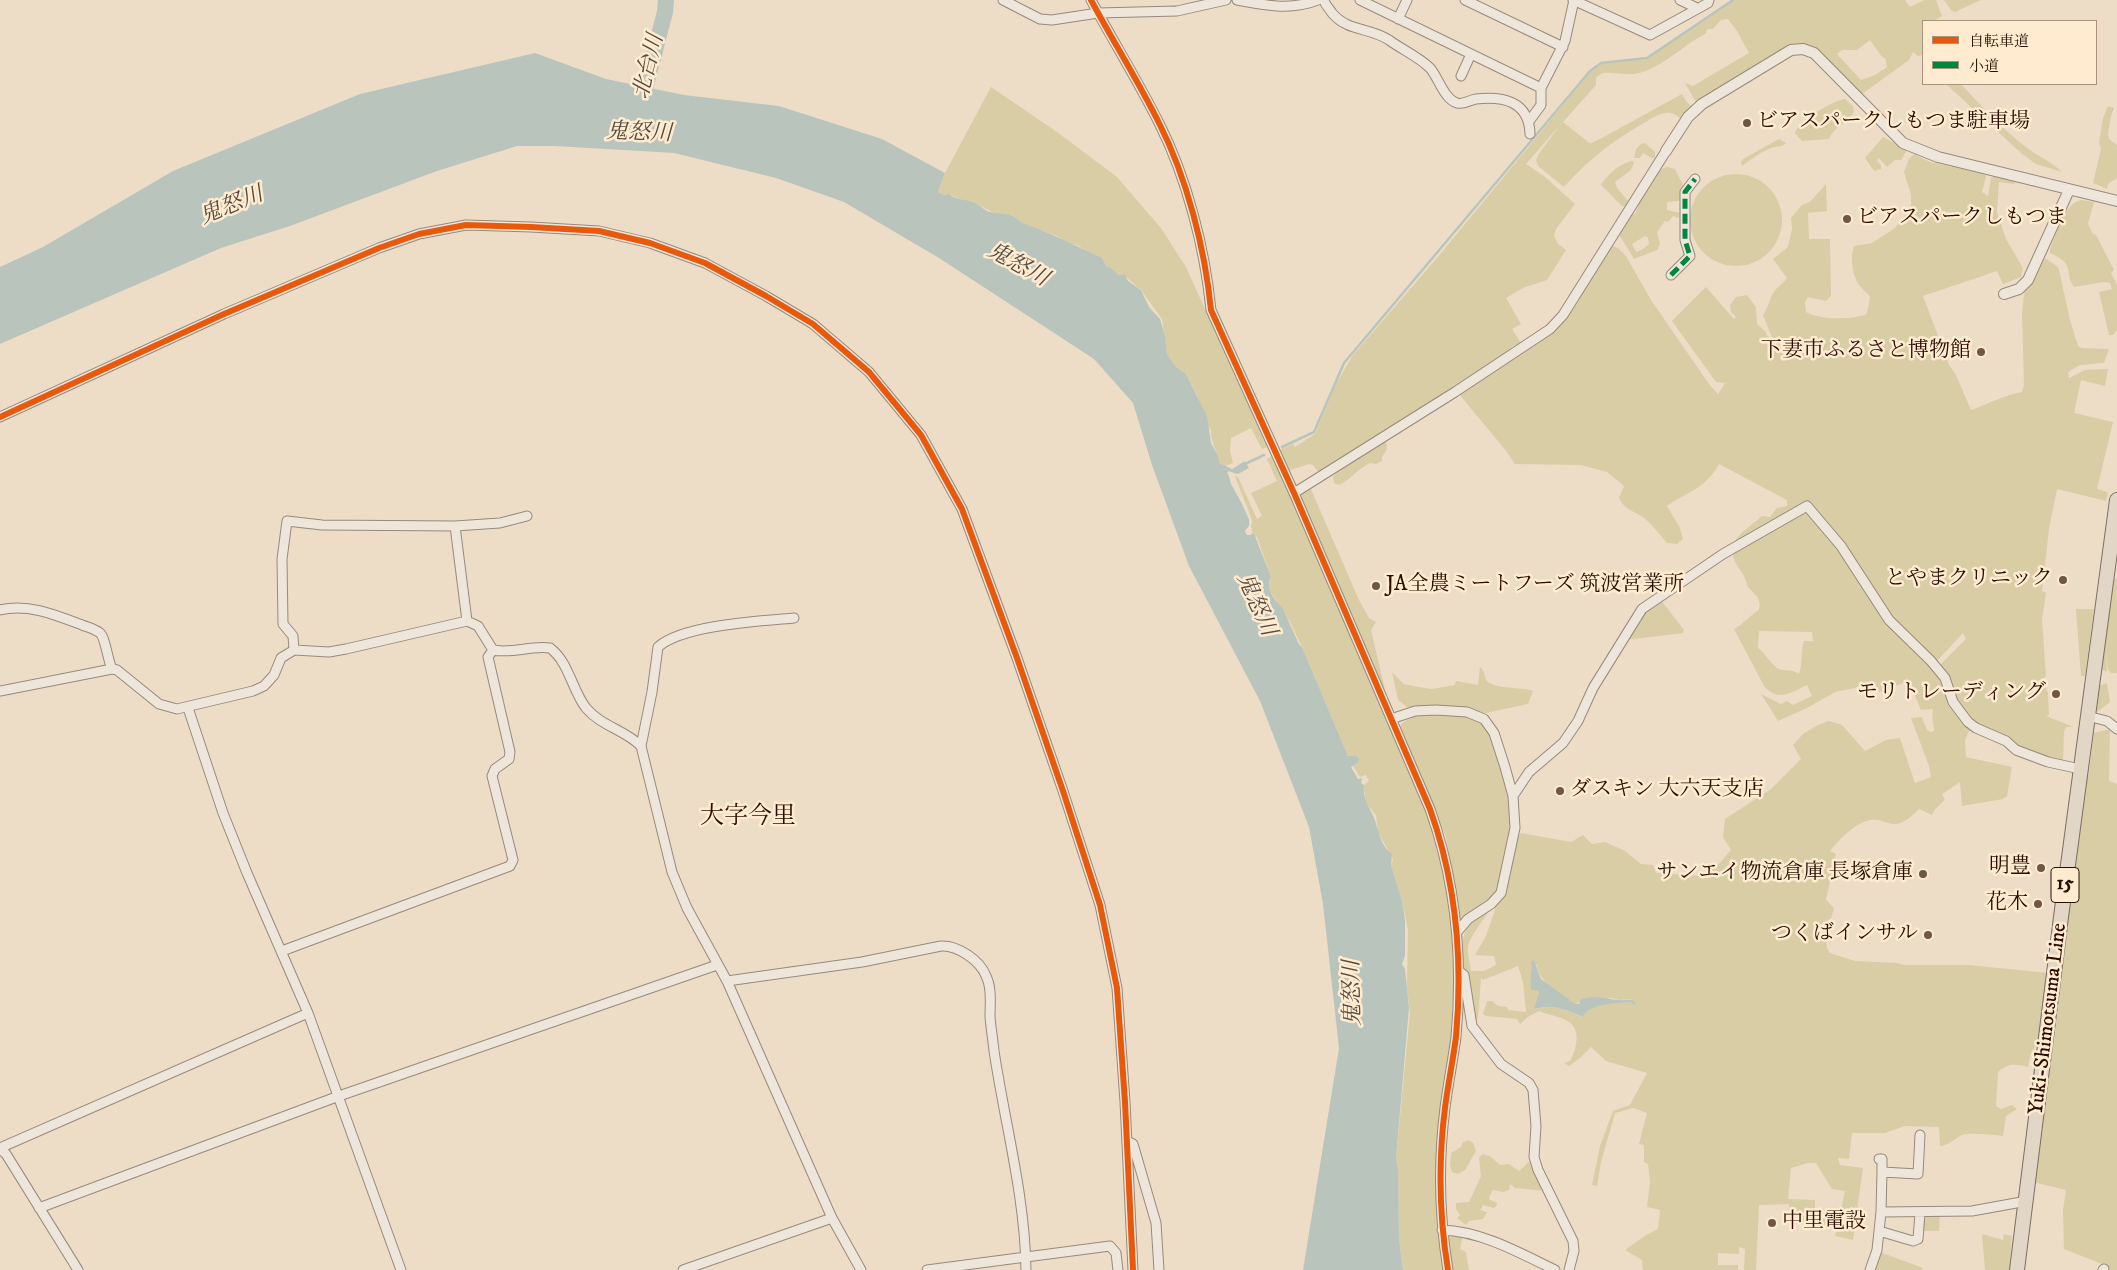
<!DOCTYPE html>
<html>
<head>
<meta charset="utf-8">
<style>
	body { margin:0 }
	#map { position:relative; width:2117px; height:1270px; overflow:hidden; background:#edddc7; font-family:"IM FELL DW Pica","Noto Serif JP",serif }
	canvas { display:block }
	.legend { position:absolute; left:1922px; top:20px; width:175px; height:65px; box-sizing:border-box; background:#feebd0; border:1px solid #aa927d; margin:0; padding:6px 9px; list-style:none; font-size:15px; color:#2b0d00 }
	.legend li { display:flex; align-items:center; gap:10px; height:25px }
	.legend b { width:25px; border:1px solid #aa927d }
</style>
</head>
<body>
<div id="map">
<canvas width="2117" height="1270"></canvas>
<ul class="legend">
<li><b style="height:6px;background:#e8590c"></b>自転車道</li>
<li><b style="height:6px;background:#00873e"></b>小道</li>
</ul>
</div>
<script>
const g = document.querySelector('canvas').getContext('2d');
g.lineJoin = 'round';
function paint(path, color) { g.fillStyle = color; g.fill(path, 'evenodd'); }
function trace(path, color, width, dash) { g.strokeStyle = color; g.lineWidth = width; g.lineCap = dash ? 'butt' : 'round'; g.setLineDash(dash || []); g.stroke(path); }
function write(font, color, halo, rows, align = 'center') {
  g.font = font + ' "IM FELL DW Pica","Noto Serif JP",serif'; g.lineWidth = 5; g.setLineDash([]); g.textBaseline = 'middle'; g.strokeStyle = halo; g.fillStyle = color; for (const [text, x, y, turn = 0] of rows) {
    g.save(); g.translate(x, y); g.rotate((+turn || 0) * Math.PI / 180); g.textAlign = isNaN(turn) ? turn : align; if (halo) g.strokeText(text, 0, 0); g.fillText(text, 0, 0); g.restore();
  }
}
paint(new Path2D(`
	M1734 0H1905L1910 7 1924 0H1936L1942 16 1934 21H1923V55L1918 56 1913 52 1909 60 1862 94 1854 90 1818 49 1800 44 1791 45 1696 102 1685 83 1693 86 1749 53 1737 31 1728 19 1721 20 1713 29H1708L1705 34C1681 46 1661 70 1634 74 1621 75 1613 72 1603 73L1596 77V85L1563 122 1588 142 1591 143 1600 139 1682 94 1686 101 1692 107 1681 119C1677 116 1672 112 1667 113 1658 113 1650 120 1642 124 1611 142 1588 160 1564 187L1538 166 1536 160 1538 155 1560 125 1526 164 1544 176 1575 204 1556 229 1554 236 1558 244 1566 250 1547 280 1523 288 1506 298 1521 324 1512 329 1521 343 1513 346 1503 357 1320 474 1313 465 1309 464 1290 470 1286 469 1277 451 1293 444 1295 447 1315 434 1336 384 1353 355 1437 258 1591 71 1601 64 1647 59ZM1870 40 1882 57 1885 58 1887 67 1875 75 1861 80 1837 54 1842 50H1857Z
	M1944 0H1981L1955 12 1952 11Z
	M1946 84H1961C1982 107 2004 131 2030 150 2041 158 2052 162 2062 172L2036 164 2022 154Z
	M991 87 1057 132 1117 177 1161 228 1186 267 1267 447 1262 449 1251 428 1231 438 1230 451 1233 463 1225 466 1219 463 1211 436V430L1207 424V416L1200 405 1199 399 1186 374 1176 367 1167 354 1162 319 1141 290 1124 275H1119L1110 267H1107L1102 258 1086 252 1079 246 1064 241 1057 236 1023 224 1014 216 994 213 975 203 962 200 949 194 944 195 938 192 945 173Z
	M1845 99 1853 106 1854 112C1848 123 1834 126 1829 139L1802 141 1795 133C1799 120 1832 101 1845 99Z
	M2108 106 2114 108 2111 116 2108 134 2109 139 2117 145V178L2108 184 2107 189 2093 183 2101 149 2099 142 2103 118Z
	M1883 137 1907 150 1901 160H1895L1887 167 1879 158 1877 161 1881 165V169L1874 171 1865 158Z
	M1779 139 1786 143 1782 146C1768 146 1753 158 1742 166L1741 162 1743 159Z
	M1645 143 1655 152V158H1652L1643 153 1640 158H1634L1636 149 1641 144Z
	M1914 154 1930 162 1984 174 1986 176 1982 192 1988 196 1991 178 1995 176 2017 181 2014 184 1999 182 1997 212 2006 239 2023 268 2021 277 2003 284 1997 271 1923 296 1949 365 1956 375 1971 410C1988 404 2004 395 2022 392L2024 384 2022 314 2024 294 2028 284 2037 273 2045 258 2058 267 2059 270 2070 320 2078 346 2082 348 2109 349 2104 363 2080 365 2068 372 2069 378 2085 370 2108 369 2105 386 2081 380 2074 413 2113 422 2097 489 2108 492 2106 501 2057 489 2049 529 2042 591 2046 593 2042 620 2046 676 2042 680 2048 693 2049 715 2046 716 2074 727H2066L2064 731 2063 762 2017 748 1982 728 1969 731 1965 740 1966 757 2012 767 2007 796 2003 799 1962 806 1960 782 1942 794 1945 800 1935 809 1932 815 1919 809C1913 815 1903 825 1893 824 1885 823 1878 818 1870 820 1853 824 1841 838 1830 851L1836 854 1826 900 1834 908C1831 920 1821 943 1830 953L1855 961 1897 963 1904 965H1969L2048 973 2039 1038 2030 1056 2028 1067C2015 1064 2009 1063 1998 1072L1996 1106 2001 1109 2012 1105 2017 1109 2006 1116 2003 1136C1993 1135 1975 1133 1966 1134 1955 1136 1952 1145 1940 1146L1939 1127 1905 1126 1885 1133H1852L1849 1159 1838 1158 1840 1165 1863 1168 1853 1240 1835 1236 1838 1225 1789 1224V1204L1759 1205 1756 1270H1744L1745 1249 1739 1247V1254L1718 1253V1265H1738V1270H1643L1642 1260 1625 1250 1646 1235 1658 1229 1660 1210 1647 1207 1650 1182 1648 1164 1644 1162V1145L1639 1144 1647 1113 1633 1108 1615 1113 1601 1162 1597 1186 1592 1185 1600 1146 1613 1111 1630 1105 1647 1073 1606 1061 1591 1047 1580 1058 1569 1066 1564 1063 1570 1061C1577 1049 1582 1028 1566 1020 1561 1017 1546 1014 1539 1011L1528 1017 1520 1024 1517 1019 1486 1016 1483 1014 1487 1001H1492L1498 1006 1507 1007 1508 1010 1526 1012 1523 982 1518 966 1483 980 1481 978 1478 1018 1474 1024C1469 998 1451 940 1472 921 1476 917 1484 914 1489 911 1483 921 1470 936 1468 946 1467 953 1470 963 1471 971H1484L1496 965 1494 956 1475 955 1486 936 1498 901 1504 893 1518 837 1521 833 1571 842 1583 835 1592 844 1605 842 1625 851 1641 864 1653 865 1656 873 1702 876 1718 865 1731 850 1723 837 1725 819 1771 789 1801 759 1793 745 1803 734 1818 725 1829 721 1842 725 1865 751 1886 740 1900 738 1915 783 1931 777 1929 766 1911 718 1922 717 1927 730 1931 732 1934 731C1934 723 1931 717 1933 709L1921 710 1909 681 1879 692 1862 683 1855 688 1835 692 1807 708 1778 721 1761 694 1781 704 1787 701 1793 705 1812 696 1807 685C1790 693 1778 702 1764 686L1734 629C1744 624 1749 616 1759 610 1762 598 1755 595 1748 587 1746 584 1746 580 1744 576 1737 564 1727 555 1736 540 1741 531 1754 524 1762 516L1770 517 1777 508 1787 506V500L1719 464C1706 488 1689 491 1667 506L1680 528 1683 539 1677 544 1667 543C1660 535 1653 525 1644 518 1635 511 1624 510 1619 498L1624 486 1607 472 1581 465 1515 464 1507 452 1459 394 1555 332 1576 305 1590 276 1608 250 1613 246 1618 248 1626 256 1651 300 1709 384 1718 394 1725 383 1716 382 1672 321 1706 287 1734 319 1736 317 1731 312 1730 305 1736 297 1747 295 1756 307 1757 324 1765 331 1771 343 1773 340 1763 315C1768 308 1769 302 1772 295 1775 288 1783 284 1787 278L1773 259 1788 247 1792 229 1791 218 1802 205 1810 202 1826 184 1827 211 1808 213 1809 239H1830L1831 296 1826 301 1808 297 1805 302 1806 312C1820 320 1853 320 1867 314L1870 297C1867 292 1862 289 1859 285 1852 275 1850 257 1854 246L1872 243 1895 228 1911 207V195L1904 172 1909 159ZM1759 631 1812 632 1813 641H1804C1800 652 1803 664 1799 674 1790 668 1787 672 1779 669 1773 667 1765 653 1758 648ZM1963 633 1966 639 1939 666 1951 688 1945 693 1940 680 1929 662H1936ZM1531 962 1537 965C1538 981 1560 994 1574 1003L1611 998 1620 1000 1630 999 1635 1004 1630 1002C1616 1003 1588 1003 1582 1017 1564 1009 1555 1004 1535 1009L1539 993 1537 990 1531 989ZM1808 1163H1816L1832 1189 1845 1191 1841 1209H1815V1200L1788 1199 1791 1168Z
	M1633 161 1634 163 1631 170 1615 182 1617 188 1629 202 1626 206H1622L1601 185C1607 175 1621 162 1633 161Z
	M1668 167 1675 169 1683 185 1679 201 1667 202V210L1680 213 1679 218 1673 216 1668 222 1665 221 1657 232 1660 244 1657 250 1634 259 1618 233 1630 214H1635C1642 199 1648 170 1668 167ZM1645 236 1648 238 1649 244 1643 249 1636 252 1632 244Z
	M1690 220a46 46 0 1 1 92 0a46 46 0 1 1-92 0Z
	M2081 200 2094 202 2088 224 2093 234 2096 235 2114 270 2111 273 2117 285V330L2113 335H2109L2099 292 2112 289 2110 283 2104 282 2074 287C2063 271 2077 265 2050 253V249C2057 234 2063 204 2081 200Z
	M1382 441H1385C1389 448 1386 451 1382 457V461L1376 464 1370 463C1358 469 1351 479 1339 485L1334 483 1333 476Z
	M1272 456 1428 814 1441 853 1450 914 1454 953V978L1450 1055 1437 1205 1444 1270H1403L1399 1240 1398 1169 1396 1158 1410 1013 1407 988 1408 930 1402 901 1391 865 1393 859 1378 832 1376 815 1368 806 1366 802 1364 789V785L1369 781 1366 775 1360 777 1353 766 1352 756H1348L1345 749 1302 647 1290 622 1270 591 1269 585 1271 577 1257 537 1253 536 1249 513 1235 476 1238 477 1257 519 1262 516 1251 493 1277 481 1267 459Z
	M1310 487 1359 600 1369 618 1376 622 1371 630 1387 698 1300 498 1302 492Z
	M2113 578 2117 579V673H2111L2108 670 2106 652 2107 672 2099 669 2110 590 2113 588Z
	M1660 599 1684 630 1683 633 1626 640 1646 611Z
	M2076 609H2094L2085 676H2081Z
	M1480 667C1485 671 1484 677 1487 681 1494 689 1521 687 1533 691L1528 704 1486 713 1459 708 1407 707 1398 700 1392 672 1404 684 1418 687 1432 689 1455 685 1456 681 1478 685Z
	M2107 683 2110 702 2097 712 2096 709 2099 686Z
	M1419 714H1456L1478 720 1489 732 1509 794 1511 828 1495 895 1460 922 1446 837 1400 728 1402 723Z
	M2110 729 2109 781 2117 784V1270H2106L2102 1264 2064 1249 2063 1210 2066 1190 2033 1182 2051 1056 2049 1039 2086 781 2089 774 2094 733Z
	M1469 1140 1473 1143 1476 1151 1465 1170 1458 1174 1452 1172 1450 1165 1451 1153 1461 1147 1463 1142Z
	M1482 1154 1490 1156 1500 1165 1509 1164 1519 1171 1531 1160 1545 1191 1515 1188 1510 1184 1509 1190 1503 1192 1493 1190 1489 1197 1490 1200 1497 1203V1205L1494 1208 1483 1205 1480 1210 1487 1212 1483 1219 1469 1221 1466 1225 1457 1218 1460 1215 1456 1209V1203L1469 1202 1481 1176 1479 1158Z
	M1924 1215H1940L1939 1231H1921Z
	M1455 1234 1463 1235 1460 1249 1466 1252 1469 1270H1452L1447 1242 1451 1236Z
	M1982 1234 2003 1240 2004 1234 2012 1236 2009 1270H1985Z
	M1880 1252 1923 1268 1922 1270H1872Z`), '#d8cda5');
paint(new Path2D(`
	M535 53 606 79 684 95 779 106 882 139 945 173 938 192 944 195 949 194C959 202 966 198 977 204 981 206 985 211 990 212 997 214 1005 213 1013 216 1018 218 1020 223 1025 224 1051 233 1076 246 1102 258L1107 267H1110L1119 275 1125 274 1128 281 1141 290 1149 307 1160 319 1165 336 1167 354 1176 367 1186 374 1207 416 1211 443 1218 456 1219 463 1232 469 1245 461 1249 468 1238 474 1227 472 1249 519V526L1245 531 1247 535 1253 533 1255 536 1271 577C1265 588 1274 600 1282 607L1299 644 1302 647 1345 749 1348 756H1356L1359 759 1358 762 1351 767 1358 779 1362 778 1361 783 1364 785C1362 802 1374 812 1377 827 1380 837 1383 848 1392 854L1391 865 1402 901 1405 920V956L1402 964 1405 969 1409 1008 1396 1158 1398 1169 1399 1240 1403 1270H1303L1339 1048 1323 904 1309 827 1260 701 1189 566 1152 465 1133 403 1094 359 939 258 844 202 776 178 674 153 555 146H517L437 171 290 226 221 248 0 344V267L43 247 173 171 360 94Z
	M1534 960 1541 979 1574 1003 1579 1004 1581 999C1597 995 1604 999 1619 1000 1626 1001 1629 998 1635 1002V1005L1630 1002C1618 1003 1587 1004 1583 1017 1564 1009 1555 1004 1534 1009L1539 993 1537 990H1531C1530 980 1532 971 1531 962Z`), '#b9c5bc');
paint(new Path2D(`
	M1228 471 1234 473 1235 476 1231 475 1234 484 1247 506 1252 521 1251 527 1248 531H1252L1251 535H1247L1245 531 1249 526V519L1244 507 1231 484Z`), '#edddc7');
trace(new Path2D(`
	M1282 447 1314 432 1344 363 1590 71 1601 63 1647 58 1733 0
	M1245 464 1264 455`), '#b9c5bc', 2.5);
trace(new Path2D(`
	M640 108 665 12 666 0`), '#b9c5bc', 16);
const minor = new Path2D(`
	M1003 0 1040 19 1052 20 1098 13 1177 11 1226 0
	M1091 0C1113 41 1138 81 1159 123 1187 178 1205 249 1211 310L1294 493 1430 809C1456 882 1463 960 1456 1037 1453 1060 1448 1084 1445 1108 1438 1163 1439 1215 1448 1270
	M1237 0C1265 5 1290 11 1318 0
	M1324 0C1325 5 1329 8 1332 13 1348 32 1369 27 1389 40 1401 49 1419 57 1430 68 1438 77 1444 99 1457 103 1464 105 1469 100 1476 99 1503 96 1529 101 1530 134
	M1360 0 1541 88
	M1465 0 1563 47
	M1573 0 1650 35 1708 3 1709 0
	M1680 0 1697 8
	M1398 19 1407 0
	M1461 76 1471 54
	M1530 120 1541 105V88L1565 41 1574 0
	M1671 275 1690 256 1685 240V192L1695 179
	M0 417 224 314 379 248 419 234 466 225 531 227 599 231 650 243 705 263 766 296 813 324 869 372 921 435 962 509 1017 658 1063 791 1100 905 1117 988 1125 1102 1133 1270
	M1294 493 1455 392 1550 329 1563 315 1666 151
	M455 526 500 523 527 516
	M0 610C28 603 56 615 82 625 87 627 95 629 100 633 105 637 108 661 112 669
	M794 618C760 621 682 625 658 647L652 692 641 746 672 872 687 908 727 981 832 1218 861 1270
	M294 650 293 636 283 624 282 559 287 521 322 525 455 526 467 621
	M0 691 112 669 117 670 159 704 177 709 253 691 264 686 274 675 281 658 294 650 329 652 346 649 467 621 478 626 493 650C513 654 531 645 550 648 569 662 572 690 586 708 601 726 625 730 641 746
	M188 708 223 813 247 873 308 1013 401 1270
	M2087 716 2107 721 2117 729
	M1391 719 1415 711 1436 710 1467 712 1484 719 1494 733 1505 767 1513 796 1515 828 1501 893 1491 904 1468 919 1457 932
	M1513 796 1529 772 1563 743 1578 721 1593 688 1642 609 1723 554 1807 506 1841 546 1889 620 1931 661 1945 678 1953 702 1968 722 1976 728 2006 741 2016 750 2048 762 2080 769
	M282 951 510 866 513 860 492 776 495 769 509 759 510 752 488 657 493 650
	M1459 971 1464 975 1472 1026 1501 1064 1529 1083 1533 1090 1536 1126 1534 1157 1538 1170 1573 1241 1574 1251 1569 1270
	M727 981 862 962 941 946C957 945 980 960 986 976 992 988 990 1004 990 1017 991 1029 993 1040 994 1051 1005 1124 1025 1196 1026 1270
	M1920 1135 1918 1174 1882 1172 1881 1212 1972 1211 2027 1201
	M1127 1141 1133 1144 1156 1223 1159 1270
	M0 1148 308 1013
	M0 1149 6 1154 78 1270
	M1879 1159H1882V1172
	M39 1208 339 1096 717 965
	M1442 1230C1481 1231 1520 1253 1555 1270
	M1879 1231 1913 1241 1918 1239 1920 1213
	M683 1270 832 1218
	M927 1270 1110 1246 1116 1253 1118 1270
	M1870 1270 1877 1250 1881 1212
	M2103 1270 2104 1269`);
const tertiary = new Path2D(`
	M1666 151 1688 117 1702 104 1791 50 1803 49 1814 53 1903 143 1938 157 2117 201
	M2004 294 2019 289 2028 280 2069 190`);
const primary = new Path2D(`
	M2017 1270 2061 917 2117 500`);
trace(minor, '#97897c', 11);
trace(tertiary, '#97897c', 12);
trace(primary, '#7b6e61', 16);
trace(minor, '#efe6db', 9);
trace(tertiary, '#efe6db', 10);
trace(primary, '#e2d6c6', 14);
trace(new Path2D(`
	M1671 275 1690 256 1685 240V192L1695 179`), '#00873e', 5, [10, 5]);
trace(new Path2D(`
	M1091 0C1113 41 1138 81 1159 123 1187 178 1205 249 1211 310L1294 493 1430 809C1456 882 1463 960 1456 1037 1453 1060 1448 1084 1445 1108 1438 1163 1439 1215 1448 1270
	M0 417 224 314 379 248 419 234 466 225 531 227 599 231 650 243 705 263 766 296 813 324 869 372 921 435 962 509 1017 658 1063 791 1100 905 1117 988 1125 1102 1133 1270`), '#e8590c', 6);
for (const [x, y, r, color] of [
	[1747,123,5,"#6f5646"],
	[1847,219,5,"#6f5646"],
	[1981,352,5,"#6f5646"],
	[2063,580,5,"#6f5646"],
	[1376,586,5,"#6f5646"],
	[2056,694,5,"#6f5646"],
	[1560,791,5,"#6f5646"],
	[2041,868,5,"#6f5646"],
	[1923,874,5,"#6f5646"],
	[2038,904,5,"#6f5646"],
	[1928,935,5,"#6f5646"],
	[1772,1223,5,"#6f5646"]
]) { const dot = new Path2D(); dot.arc(x, y, r, 0, 2 * Math.PI); g.fillStyle = color; g.fill(dot); trace(dot, '#feebd0', 2); }
for (const [x, y, w] of [
	[2065,885,28]
]) { const box = new Path2D(); box.roundRect(x - w / 2, y - 17.5, w, 35, 4); g.fillStyle = '#feebd0'; g.fill(box); trace(box, '#2b0d00', 1); }
write('bold 20px', '#2b0d00', null, [
	["15",2065,885]
]);
write('21px', '#2b0d00', '#feebd0', [
	["ビアスパークしもつま駐車場",1757,123,"left"],
	["ビアスパークしもつま",1857,219,"left"],
	["下妻市ふるさと博物館",1971,352],
	["とやまクリニック",2053,580],
	["JA全農ミートフーズ 筑波営業所",1386,586,"left"],
	["モリトレーディング",2046,694],
	["ダスキン 大六天支店",1570,791,"left"],
	["明豊",2031,868],
	["サンエイ物流倉庫 長塚倉庫",1913,874],
	["花木",2028,904],
	["つくばインサル",1918,935],
	["中里電設",1782,1223,"left"]
], 'right');
write('21px', '#2b0d00', '#feebd0', [
	["Yuki-Shimotsuma Line",2049,1019,-83]
]);
write('italic 22px', '#554a40', '#feebd0', [
	["北台川",650,67,-76],
	["鬼怒川",639,134,2],
	["鬼怒川",232,207,-22],
	["鬼怒川",1017,266,29],
	["鬼怒川",1255,605,66],
	["鬼怒川",1354,993,-91]
]);
write('24px', '#2b0d00', '#feebd0', [
	["大字今里",748,818]
]);
</script>
</body>
</html>
